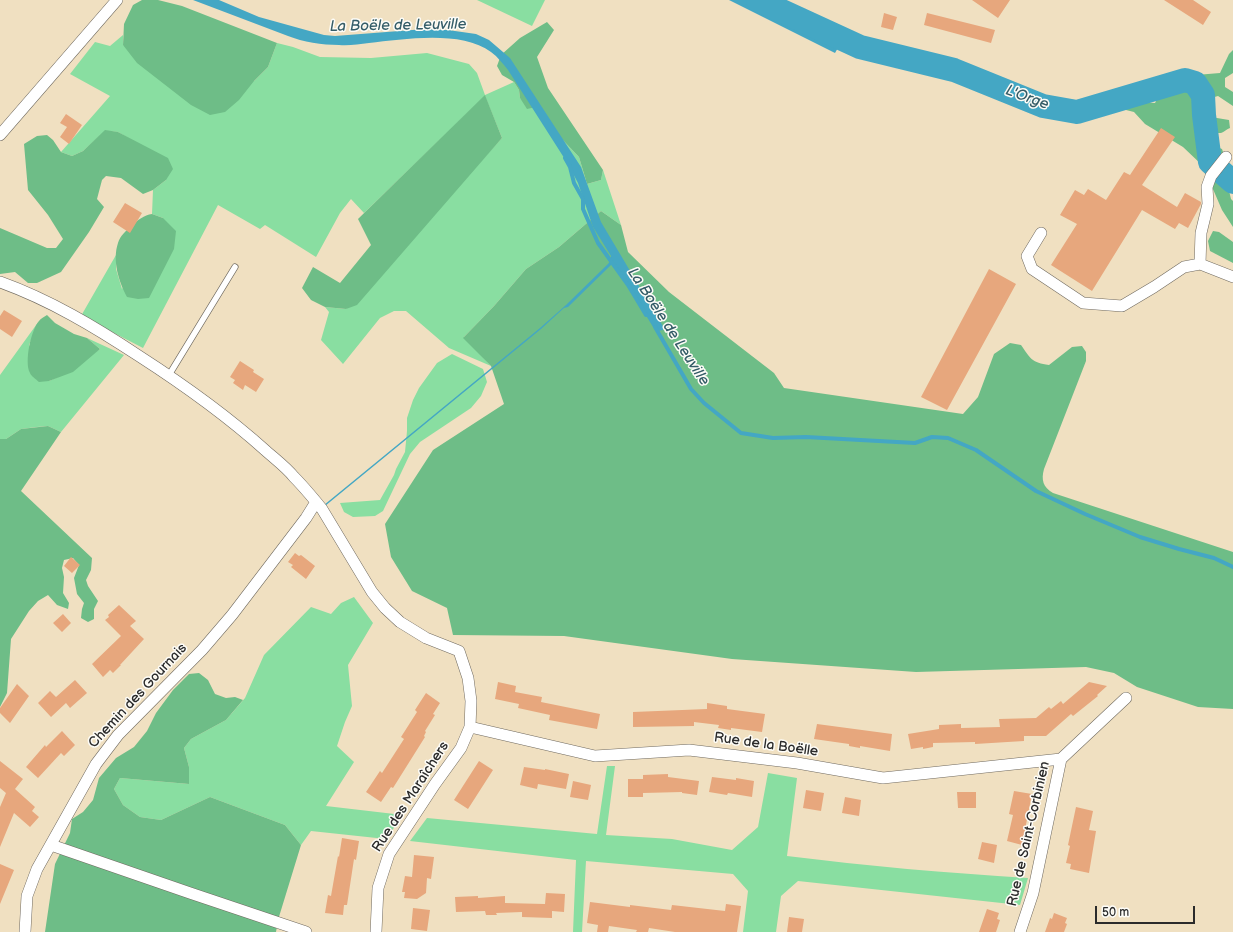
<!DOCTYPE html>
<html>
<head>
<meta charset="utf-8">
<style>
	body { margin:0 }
	#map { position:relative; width:1233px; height:932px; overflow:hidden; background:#f0e0c1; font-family:"Balsamiq Sans",sans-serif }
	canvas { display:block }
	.scale { position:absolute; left:1095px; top:906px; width:100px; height:18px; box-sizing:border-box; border:2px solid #2b2b2b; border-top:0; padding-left:5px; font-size:12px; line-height:14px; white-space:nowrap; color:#2b2b2b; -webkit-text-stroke:3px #fdfcf7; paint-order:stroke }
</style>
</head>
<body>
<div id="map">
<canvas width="1233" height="932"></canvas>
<div class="scale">50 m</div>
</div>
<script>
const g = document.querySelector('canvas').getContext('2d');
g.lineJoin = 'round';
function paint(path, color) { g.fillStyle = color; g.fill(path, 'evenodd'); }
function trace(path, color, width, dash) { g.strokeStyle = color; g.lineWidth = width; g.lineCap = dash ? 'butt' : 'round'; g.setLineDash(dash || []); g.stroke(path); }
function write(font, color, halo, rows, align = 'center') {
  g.font = font + ' "Balsamiq Sans",sans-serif'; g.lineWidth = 3; g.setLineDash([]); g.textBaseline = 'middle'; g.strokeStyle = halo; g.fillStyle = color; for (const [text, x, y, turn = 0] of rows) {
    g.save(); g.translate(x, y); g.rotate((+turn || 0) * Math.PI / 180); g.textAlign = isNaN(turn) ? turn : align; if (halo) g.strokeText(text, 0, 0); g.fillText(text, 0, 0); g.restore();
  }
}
paint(new Path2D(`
	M477 0H545L532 26Z
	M123 35V45L254 81 268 67 277 43 293 47 320 57 371 58 427 53 469 64 477 73 485 95 514 82 519 90 520 98 536 107 557 134 579 157 587 184 601 180 603 170 621 225 601 211 559 247 526 269 494 306 464 337 491 366 449 348 406 311H394L380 318 343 364 321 340 329 312 325 307 346 309 502 138 485 96 364 213 351 199 340 213 316 257 265 225 260 229 218 205 143 348 81 316 116 255V269L122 289 163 218 152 214 153 190 166 180 135 142 118 132 105 131 83 151 72 156 61 152 110 96 70 74 95 42 110 46Z
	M39 321 29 345 49 381 58 377 100 349 87 338 124 355 61 432 48 426 37 427 21 429 6 439H0V375Z
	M452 354 483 369 487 382 481 396 471 408 420 442 410 454 383 511 375 516 353 517 344 512 340 503 380 500 394 475 396 469 405 452 407 431V418L413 400 419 388 437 363Z
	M354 597 373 623 348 665 352 706 345 722 337 746 354 762 326 806 403 815 386 839 311 831 301 845 285 825 210 797 161 820 140 817 123 805 114 789 120 778 189 784V767L184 748 191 739 226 720 245 698 264 655 311 607 331 614 341 603Z
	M607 766H615L606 835 672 839 732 850 758 827 768 773 797 778 787 856C867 866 947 873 1028 878L1020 905 798 881 781 896 776 932H743L748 891 733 874 586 861 582 932H573L576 860 410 841 427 818 597 834Z`), '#89dea1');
paint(new Path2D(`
	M142 0H158L182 6 277 43 268 67 254 81 239 100 225 112 210 115 191 105 137 63 123 45 124 24 133 5Z
	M547 22 554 30 537 57 548 88 603 170 601 180 587 184 579 157 557 134 536 107 527 109 520 98 519 90 514 82 502 75 497 66 501 55 520 38Z
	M1233 50V73L1225 78V87L1233 92V106L1218 96 1211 98 1209 105 1211 117 1229 120 1230 128C1227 129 1224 132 1221 133 1213 134 1207 127 1199 128L1196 134 1202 141 1222 149 1224 155 1221 164 1225 174 1231 199 1233 201V227L1222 210 1203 166 1183 147 1145 124 1134 112 1126 110 1125 102 1129 98 1140 102 1155 103 1159 95 1183 88 1196 75 1220 73 1229 54Z
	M485 95 502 138 357 305 346 309 325 307 311 300 302 288 313 267 340 283 371 245 358 219Z
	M105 130 118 132 168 158 173 169 166 180 153 190 143 194 121 178 106 176 102 180 97 199 104 207 89 232 61 272 37 283H28L15 272 0 274V228L47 248H56L63 239 48 215 28 190 24 144 37 136 47 135 53 140 61 152 72 156 83 151Z
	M601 211 621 225 628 252 669 292 774 373 784 388 963 414 978 397 994 354 1010 343 1021 345C1030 358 1032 363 1049 365L1072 347 1082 346 1086 352V361L1044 469C1041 480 1043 487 1053 493L1233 552V709L1198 707 1137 687 1114 673 1086 667 916 672 732 659 564 636 453 635 447 608 412 591 391 557 385 524 433 450 504 404 491 366 463 338 494 306 526 269 559 247Z
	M152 214 163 218 176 231 174 249 149 298 138 299 127 297C119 282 112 261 118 243 120 236 126 231 131 226 138 220 144 215 152 214Z
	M1213 231 1219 232 1233 242V263L1210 251 1208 241Z
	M47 315 55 323 74 334 87 338 100 349 73 372 49 381 39 382C36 379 31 376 30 373 24 362 31 330 39 321 40 319 44 317 47 315Z
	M48 426 61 432 21 491 92 558 91 570 86 580 88 586 98 601 94 609V619L88 622 81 618 82 609 84 603 77 594 74 578 79 565 73 558 64 560 62 568 64 577 63 593 69 603 68 609 57 605 48 595 38 601 29 611 11 639 7 693 0 707V439H6L21 429Z
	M199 673 208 680 215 694 226 698 235 697 243 700 226 720 191 739 184 748 189 767V784L120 778 114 789 123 805 140 817 161 820 210 797 285 825 301 845 278 920 276 932H45L55 864 70 833 72 819 83 812 93 800 99 778 116 758 134 747 147 731 156 713 173 690 189 674Z`), '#6ebd87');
paint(new Path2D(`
	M193 0H219L259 17 324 35 335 36 425 29 448 30 476 34 489 40 510 58 581 167 601 222 664 328 663 330 658 331 653 327 613 261 611 265 568 307 564 308 541 329 325 506 324 505 540 328 566 305 608 264 611 260V256L593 227 578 183 568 164 508 70C503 64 498 57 491 52 462 30 404 39 369 43 359 44 349 46 339 45 322 45 303 42 288 36Z
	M729 0H782L843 39 835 53Z`), '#44a7c4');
trace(new Path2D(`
	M565 158 570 167 574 183 583 199V209L598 243 628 285 646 315
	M655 327 691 389 704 403 741 433 773 438 806 437 915 443 932 437 948 438 976 450 1036 491 1085 514 1140 537 1179 549 1214 558 1233 567`), '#44a7c4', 4);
trace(new Path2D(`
	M758 0 860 47 954 70 1043 106 1077 112 1185 80 1195 83 1203 95 1204 115 1210 162 1233 182`), '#44a7c4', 24);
paint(new Path2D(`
	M972 0H1010L998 18Z
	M1164 0H1193L1211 12 1203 25Z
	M884 13 897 17 893 30 881 27Z
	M927 13 995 30 991 43 924 25Z
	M66 114 82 125 69 144 60 137 67 127 60 123Z
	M1161 128 1175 137 1142 185 1177 207 1185 193 1201 202V204L1188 228 1179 223 1175 229 1142 210 1092 291 1051 265 1077 224 1060 215 1075 190 1084 195 1088 189 1106 200 1124 172 1130 175Z
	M125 203 142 213 130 233 113 222Z
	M989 269 1016 284 947 410 921 397Z
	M4 310 22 321 12 337 0 329V316Z
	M240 361 254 370 253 372 264 379 256 392 245 385 243 390 233 383 235 380 230 377Z
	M295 553 299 556 301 555 315 566 306 579 291 567 293 565 288 562Z
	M71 557 80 565 72 573 64 566Z
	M119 605 136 621 130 626 144 639 120 665H121L113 673 110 670 103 677 92 664 121 636 105 620 109 617 108 615Z
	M63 614 71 623 62 632 53 623Z
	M75 680 87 693 70 708 66 703 51 717 38 703 50 691 56 697Z
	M498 682 516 686 515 692 542 697 541 702 600 714 597 729 549 720 550 715 518 708 519 704 495 699Z
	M1089 682 1107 686 1097 695 1098 696 1073 716 1071 714 1046 736H1024V741L975 744V742L933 743V747L923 749V747L911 749 908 734 939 729V725L961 724V728L1000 727 999 719 1036 718 1049 707 1051 709 1061 701 1063 704Z
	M17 684 29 696 10 723 0 713V708Z
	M426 693 440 703 433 714 435 715 425 731 426 732 424 736 425 737 393 788 391 787 381 802 366 792 380 771 382 773 404 739 401 737 417 712 415 710Z
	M707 703 727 706V709L765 714 762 732 731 728V730L718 728 719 725 694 722V726L633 727V712L707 709Z
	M817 724 892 734 890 751 860 746V748L849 746V744L814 739Z
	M62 731 75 745 64 756 61 753 38 778 26 767 45 745 46 747Z
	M0 761 23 779 15 789 35 807 32 811 39 817 30 827 14 813 0 847V807L6 793 0 788Z
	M479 761 493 770 468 809 454 800Z
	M524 767 545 770V769L569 774 566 789 538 784 537 789 520 785Z
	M668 774V777L699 781 697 795 682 793V792L643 793V797H628V779H643V775Z
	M712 777 736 780V778L754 781 752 797 728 793 727 795 709 792Z
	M573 781 591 785 588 800 570 797Z
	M806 790 824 793 821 811 803 808Z
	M1014 791 1032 794 1022 845 1007 841 1013 815 1009 814Z
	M957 792H976V808H958Z
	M845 797 861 800 859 816 842 813Z
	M1076 807 1093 811 1089 830 1096 831 1089 873 1070 869 1071 864 1066 863 1070 846 1068 845Z
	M342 838 359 841 356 860 354 859 347 905H344L343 915 325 913 328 895 331 896 338 856 339 857Z
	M982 842 997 845 994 863 978 859Z
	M414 855 434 857 431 879 427 878 426 893 417 899 404 898 405 892H402L405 876 412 877Z
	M0 864 14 870 0 904Z
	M546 893 565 894 564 912 552 911V918L522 917V912L496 913 497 915H486L485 911 456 912 455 897 478 896V898L505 896V903L545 904Z
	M590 902 630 907V905L671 910 672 905 725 911 726 904 741 906 737 932H675L649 928 648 932H636L637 930 609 926 608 932H597L598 925 587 923Z
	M413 908 430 910 427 931 411 929Z
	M987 909 999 913 997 919 1000 920 996 932H979Z
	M1054 913 1067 918 1065 923 1067 924 1064 932H1045L1050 918 1052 919Z
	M789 917 804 919 802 932H787Z`), '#e7a77d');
const service = new Path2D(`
	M169 375 235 267`);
const minor = new Path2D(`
	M0 135 117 0
	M1041 233 1027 256 1032 269 1083 303 1122 306 1154 287 1184 267 1200 264 1233 277
	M1200 264 1201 233 1208 204 1207 187 1211 176 1226 157
	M0 282C50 300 95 327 139 356 184 385 226 415 265 450 275 459 286 467 294 477 304 487 313 498 322 509L372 592 385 608 400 622 426 638 459 651 468 678 471 701 470 727 461 748 435 784 389 854 378 888 376 932
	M470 727 595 756 689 750 797 763 883 778 1061 759
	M51 845 190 893 306 932
	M25 932 27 896 37 869 96 764 118 735 202 650 232 615 306 518 316 502
	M1020 932 1033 893 1061 759 1126 698`);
trace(service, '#706a60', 7);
trace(minor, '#706a60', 12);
trace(service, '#fff', 5.5);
trace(minor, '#fff', 11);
write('14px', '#2b2b2b', '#fdfcf7', [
	["Chemin des Gournais",138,696,-47],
	["Rue de la Boëlle",766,745,8],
	["Rue des Maraîchers",411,797,-57],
	["Rue de Saint-Corbinien",1029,834,-77]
]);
write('italic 15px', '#355d68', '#fdfcf7', [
	["La Boële de Leuville",398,26,-1],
	["L'Orge",1027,98,20],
	["La Boële de Leuville",668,327,57]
]);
</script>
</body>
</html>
